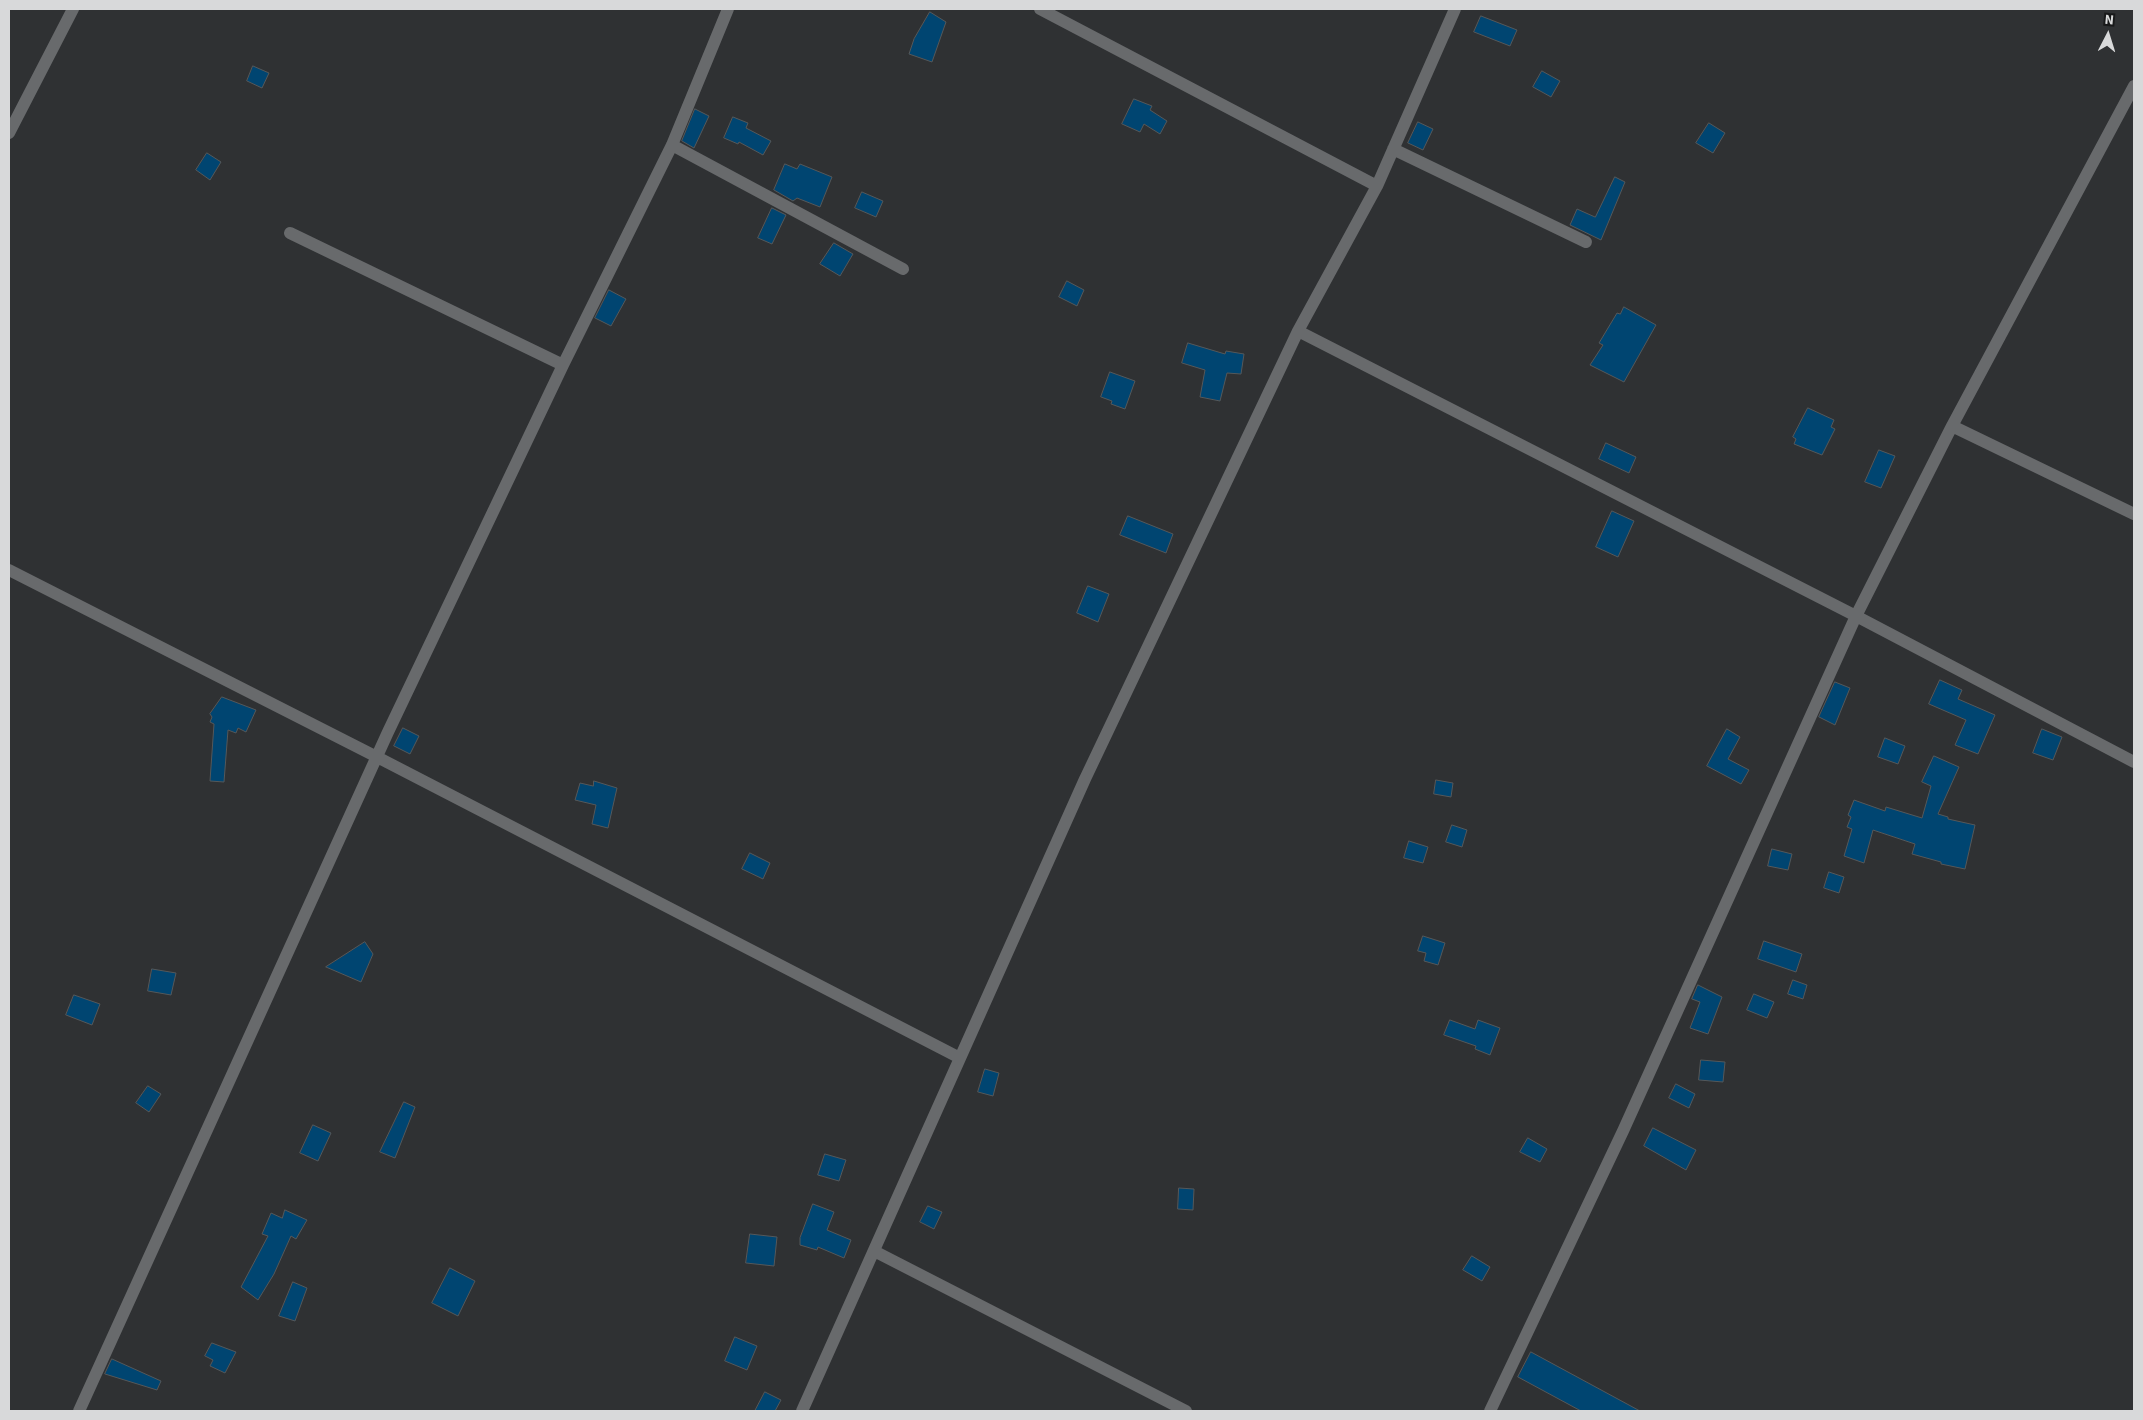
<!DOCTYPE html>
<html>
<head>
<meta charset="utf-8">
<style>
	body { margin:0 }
	#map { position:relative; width:2143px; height:1420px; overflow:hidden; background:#2f3133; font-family:"Source Sans 3",sans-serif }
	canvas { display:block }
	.frame { position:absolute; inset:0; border:10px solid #d8d9da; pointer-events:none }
	.north { position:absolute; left:2083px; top:10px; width:50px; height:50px; -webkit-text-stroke:4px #18191a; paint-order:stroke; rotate:5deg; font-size:14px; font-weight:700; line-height:20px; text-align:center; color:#d8d9da }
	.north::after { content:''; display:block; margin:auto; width:18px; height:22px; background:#d8d9da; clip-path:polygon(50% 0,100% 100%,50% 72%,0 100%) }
</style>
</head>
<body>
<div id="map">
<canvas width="2143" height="1420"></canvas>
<div class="frame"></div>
<div class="north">N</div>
</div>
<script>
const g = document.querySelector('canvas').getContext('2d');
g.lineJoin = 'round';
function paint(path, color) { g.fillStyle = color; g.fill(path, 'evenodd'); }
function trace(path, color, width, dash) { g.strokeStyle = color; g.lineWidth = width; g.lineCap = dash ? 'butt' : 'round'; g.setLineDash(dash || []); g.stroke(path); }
const building = new Path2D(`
	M930 12 946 22 932 62 909 54 914 39Z
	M1481 16 1517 30 1510 46 1474 32Z
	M253 66 269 73 262 88 247 81Z
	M1542 71 1560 81 1551 97 1533 87Z
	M1134 99 1152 106 1150 110 1167 121 1160 134 1144 124 1140 132 1122 124Z
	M695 109 709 116 694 148 682 141Z
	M733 117 748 123 746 128 771 141 763 155 739 142 738 144 724 138Z
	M1418 122 1433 129 1423 150 1408 143Z
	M1709 123 1725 133 1713 153 1696 143Z
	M207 153 221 162 210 180 196 170Z
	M785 164 797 169 800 164 832 177 820 207 797 198 793 201 774 190Z
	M1615 177 1625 182 1601 240 1570 225 1577 209 1595 217Z
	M862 192 883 201 876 217 855 208Z
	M772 208 786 215 772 244 758 238Z
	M834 243 853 254 840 276 820 264Z
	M1067 281 1084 290 1077 306 1059 297Z
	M609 290 626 299 611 326 595 318Z
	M1624 307 1656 325 1624 382 1590 365 1603 345 1599 343 1617 313 1620 314Z
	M1188 343 1225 354 1226 351 1244 354 1241 374 1227 373 1220 401 1200 397 1205 370 1182 363Z
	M1110 372 1135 381 1125 409 1111 404 1112 401 1101 397Z
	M1808 408 1834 420 1831 427 1835 429 1822 455 1794 444 1796 439 1793 437Z
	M1606 443 1636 457 1629 473 1599 459Z
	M1879 450 1895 456 1881 488 1865 482Z
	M1612 511 1634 521 1618 557 1596 547Z
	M1128 516 1173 534 1166 553 1120 535Z
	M1088 586 1109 594 1098 622 1077 613Z
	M1940 680 1962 690 1958 699 1995 715 1978 754 1955 745 1966 720 1929 704Z
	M1835 682 1850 688 1835 725 1819 717Z
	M222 697 256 710 246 732 238 728 236 733 228 730 224 782 210 781 214 724 210 722 212 717 210 714Z
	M403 728 419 736 410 754 394 746Z
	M1727 729 1740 737 1728 759 1749 770 1741 784 1707 766Z
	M2042 729 2062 737 2053 760 2033 753Z
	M1885 738 1905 746 1898 764 1878 757Z
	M1934 756 1959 767 1938 814 1948 817V819L1975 825 1965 869 1941 864V862L1912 854 1915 844 1873 830 1864 863 1844 856 1852 829 1847 827 1851 817 1848 815 1854 800 1885 811 1886 807 1922 818 1931 786 1922 782Z
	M1436 780 1453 783 1451 797 1434 794Z
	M594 781 617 788 608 828 592 824 596 805 575 800 580 783 593 786Z
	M1452 825 1467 830 1462 847 1446 842Z
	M1409 841 1428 847 1423 863 1404 858Z
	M1772 849 1792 854 1788 870 1768 866Z
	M750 853 770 863 763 879 742 869Z
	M1829 872 1844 877 1839 893 1824 888Z
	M1423 936 1445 943 1438 965 1424 961 1426 953 1418 951Z
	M1764 941 1802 954 1796 972 1758 959Z
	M365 942 373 954 361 982 326 967Z
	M152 969 176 973 171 995 148 991Z
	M1793 980 1807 985 1803 999 1788 994Z
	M1698 985 1722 997 1708 1034 1690 1028 1700 1002 1692 999Z
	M1754 994 1774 1002 1767 1018 1747 1010Z
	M74 995 100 1004 92 1025 66 1015Z
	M1450 1020 1475 1029 1478 1020 1500 1028 1490 1055 1475 1049 1476 1046 1444 1035Z
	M1701 1060 1725 1062 1723 1082 1699 1080Z
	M985 1069 999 1073 993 1096 978 1092Z
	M1676 1084 1695 1094 1689 1108 1669 1098Z
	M148 1086 161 1094 149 1112 136 1103Z
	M404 1102 415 1107 395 1158 380 1152Z
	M313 1125 331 1133 318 1161 300 1153Z
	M1653 1128 1696 1150 1686 1170 1644 1146Z
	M1528 1138 1547 1149 1540 1162 1520 1152Z
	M825 1154 846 1160 839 1181 818 1175Z
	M1179 1188 1194 1189 1193 1210 1178 1209Z
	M813 1204 834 1212 827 1230 851 1240 844 1258 818 1247 817 1250 800 1245V1238Z
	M928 1206 942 1212 934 1229 920 1222Z
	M285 1210 307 1220 296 1239 291 1236 274 1274 258 1300 241 1287 268 1236 262 1234 271 1213 282 1218Z
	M750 1234 777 1237 774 1266 746 1263Z
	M1472 1256 1490 1267 1482 1281 1463 1270Z
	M450 1268 475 1281 458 1316 432 1303Z
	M293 1282 307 1288 295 1321 279 1316Z
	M735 1337 757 1346 747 1370 725 1361Z
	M212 1343 236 1352 225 1373 210 1366 213 1360 205 1356Z
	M1531 1352 1640 1411H1581L1518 1377Z
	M112 1359 161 1381 157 1390 105 1374Z
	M765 1392 781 1400 775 1411H755Z`);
paint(building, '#004571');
trace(building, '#55585a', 1);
trace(new Path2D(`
	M1040 9 1377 186
	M9 133 73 9
	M672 145 903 269
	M1393 149 1586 242
	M290 233 563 365
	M1298 331 1856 616 2134 762
	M1952 426 2134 514
	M9 570 377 757 960 1058
	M874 1251 1186 1411
	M79 1411 388 732 563 365 672 145 728 9
	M802 1411 1085 779 1298 331 1377 186 1455 9
	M1490 1411 1623 1131 1856 616 1952 426 2134 86`), '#686a6c', 12);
</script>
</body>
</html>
